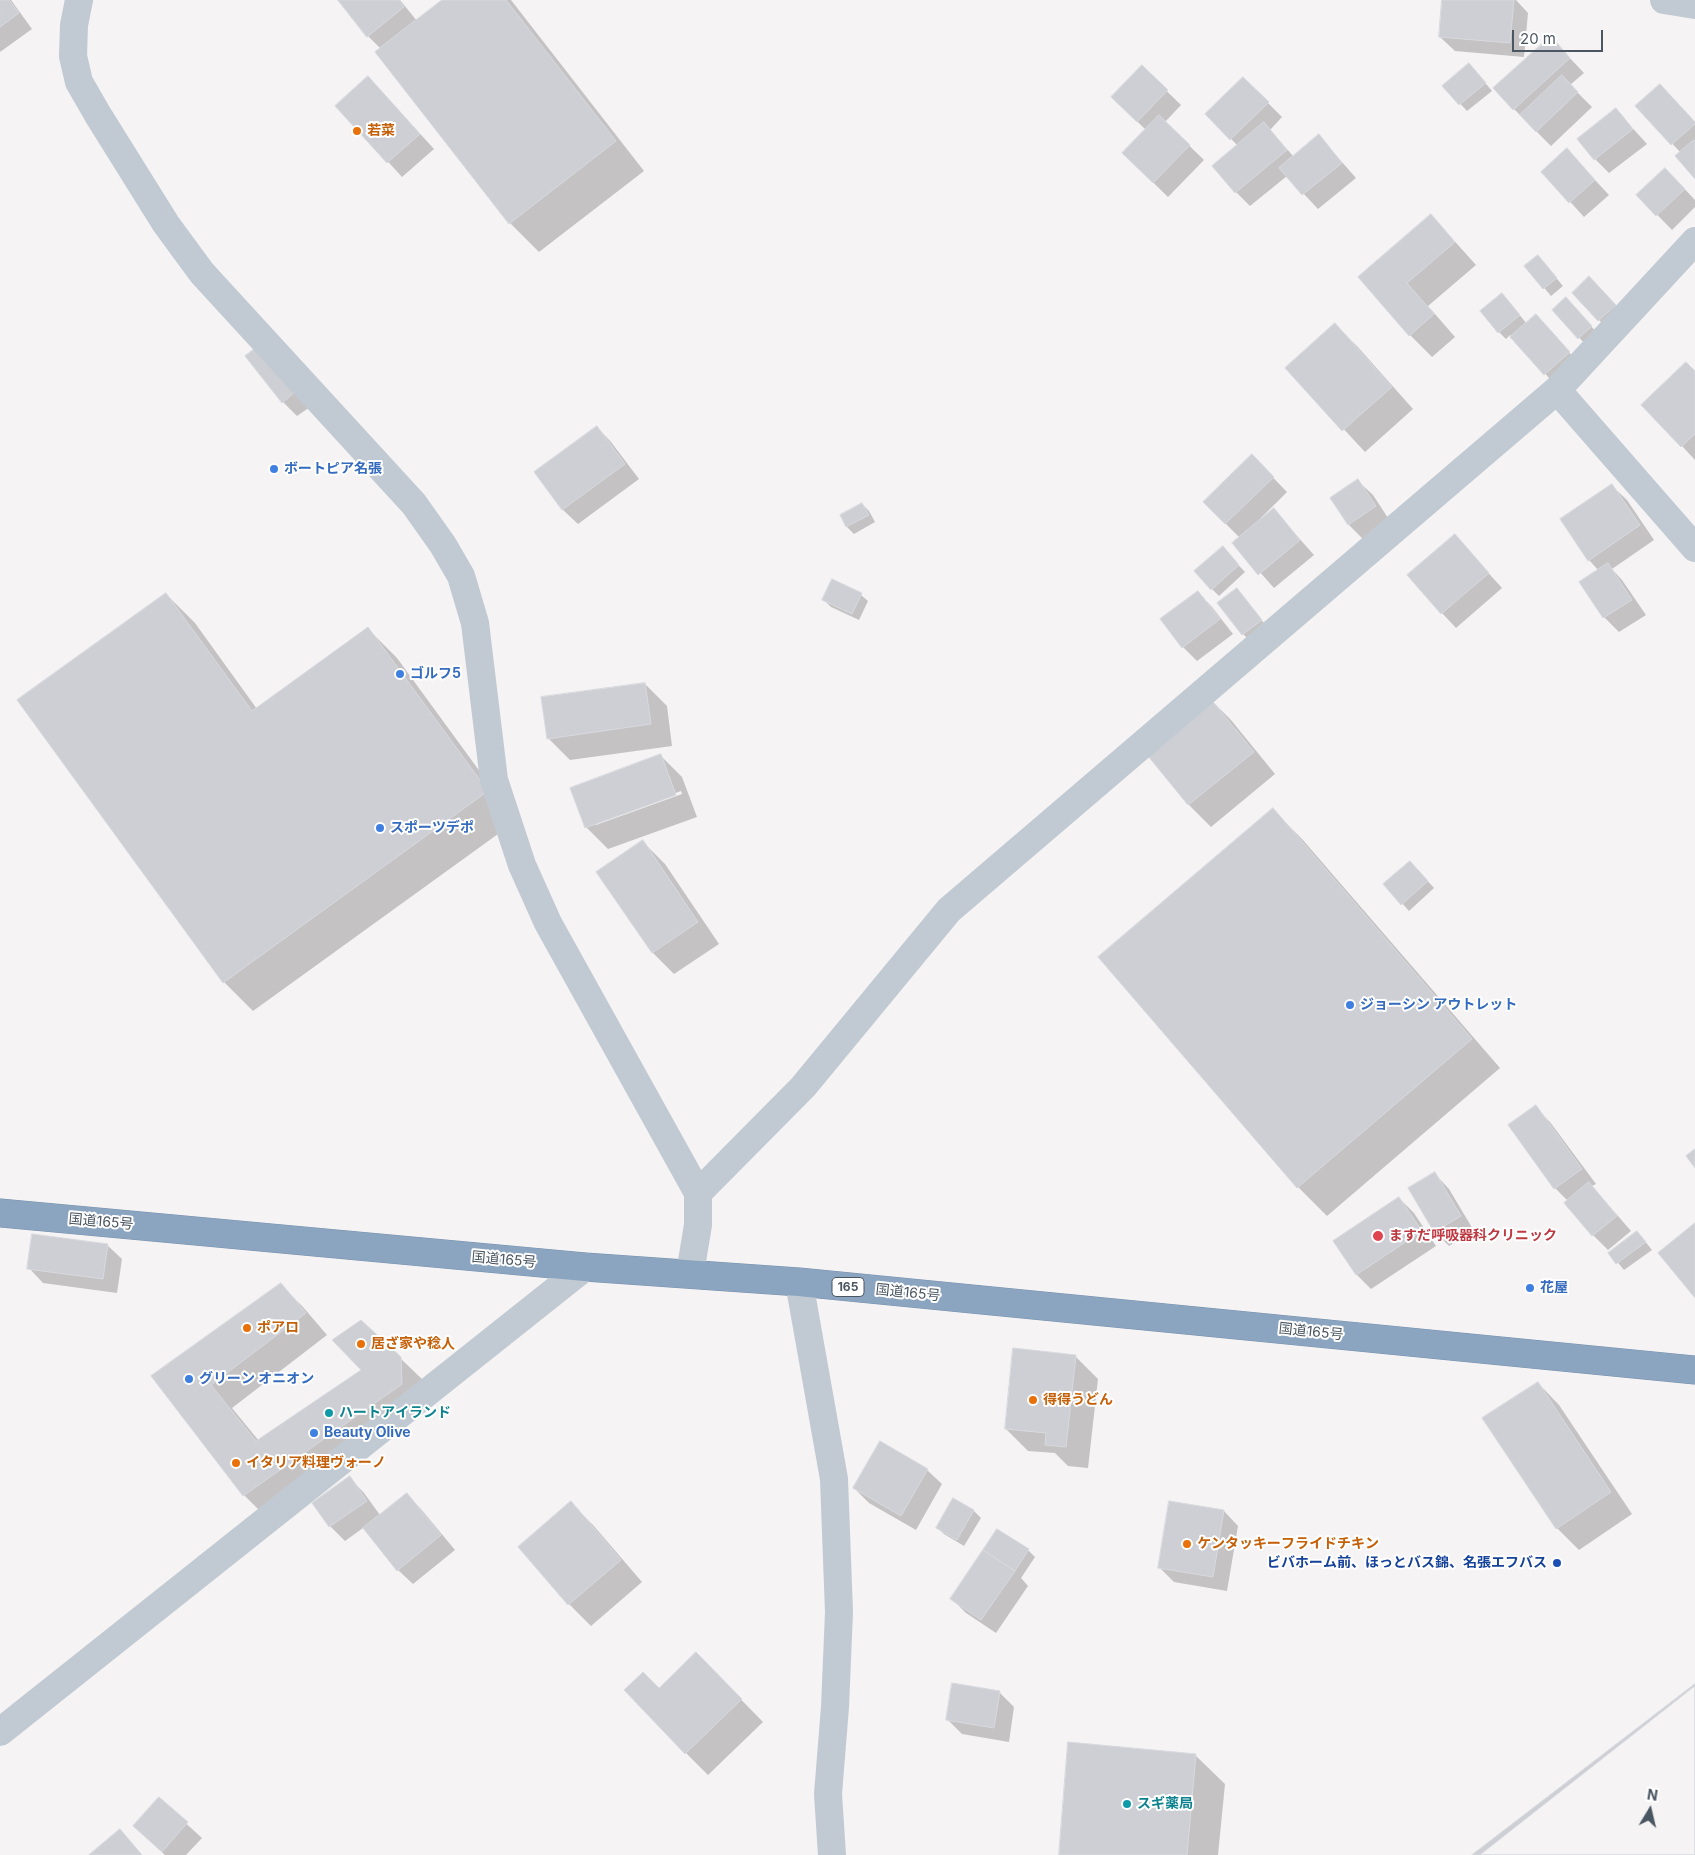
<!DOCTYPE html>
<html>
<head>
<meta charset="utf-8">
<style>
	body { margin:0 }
	#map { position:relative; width:1695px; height:1855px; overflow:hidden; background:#f5f3f3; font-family:Inter,sans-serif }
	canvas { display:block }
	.north { position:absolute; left:1625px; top:1785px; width:50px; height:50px; -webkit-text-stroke:4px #fff; paint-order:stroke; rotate:9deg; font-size:14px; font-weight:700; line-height:20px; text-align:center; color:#4a5661 }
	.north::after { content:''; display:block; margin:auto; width:18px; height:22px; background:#4a5661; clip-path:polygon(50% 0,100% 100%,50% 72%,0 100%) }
	.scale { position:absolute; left:1512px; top:30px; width:91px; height:22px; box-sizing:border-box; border:2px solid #4a5661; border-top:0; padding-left:6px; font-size:15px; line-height:18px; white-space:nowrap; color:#4a5661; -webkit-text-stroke:4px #fff; paint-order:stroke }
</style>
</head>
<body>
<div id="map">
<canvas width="1695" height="1855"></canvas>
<div class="north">N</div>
<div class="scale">20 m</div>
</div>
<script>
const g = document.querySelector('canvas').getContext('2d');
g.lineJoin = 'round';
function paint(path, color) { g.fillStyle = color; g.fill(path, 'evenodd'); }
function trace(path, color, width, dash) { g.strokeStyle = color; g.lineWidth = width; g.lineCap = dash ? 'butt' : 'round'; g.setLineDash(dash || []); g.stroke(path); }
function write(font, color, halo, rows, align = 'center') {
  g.font = font + ' Inter,"Noto Sans JP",sans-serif'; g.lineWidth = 4; g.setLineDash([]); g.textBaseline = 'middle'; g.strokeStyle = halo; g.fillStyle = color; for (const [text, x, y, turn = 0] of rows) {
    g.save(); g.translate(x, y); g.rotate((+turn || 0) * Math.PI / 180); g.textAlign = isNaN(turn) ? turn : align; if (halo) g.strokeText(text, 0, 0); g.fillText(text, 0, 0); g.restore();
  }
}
paint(new Path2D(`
	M0 0H11L32 29 0 52Z
	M339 0H400L417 21 444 0H511L644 171 539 252 510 223 381 49 368 36Z
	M1444 0H1516L1528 13 1524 57 1455 51 1440 37Z
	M1550 37 1584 73 1570 85 1592 107 1551 146 1514 109Z
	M1142 67 1181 105 1165 122 1204 160 1168 197 1123 153 1146 130 1112 97Z
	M1476 72 1492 91 1467 111 1444 86Z
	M1243 78 1282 117 1270 130 1294 157 1319 136 1356 178 1318 209 1287 176 1250 206 1236 192 1238 146 1207 114Z
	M1660 85 1695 122V178L1681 153 1637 106Z
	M383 93 434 149 402 177 337 106Z
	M1616 110 1647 144 1609 173 1595 159Z
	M1567 150 1609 195 1584 217 1543 172Z
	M1680 184 1695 200V207L1672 230 1638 195Z
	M1431 215 1476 265 1428 306 1455 337 1432 357 1410 335 1360 277Z
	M1538 256 1563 286 1551 296 1526 266Z
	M1596 285 1622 312 1606 327 1599 320Z
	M1509 302 1527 324 1536 316 1583 368 1559 389 1510 335 1506 339 1499 332Z
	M1573 306 1598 334 1586 345 1554 310Z
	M1335 325 1357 346 1413 409 1365 452 1287 368Z
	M259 346 310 407 297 416 283 402Z
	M1695 372V460L1682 446Z
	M597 427 611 442 639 479 578 524 563 510 535 472Z
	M1252 456 1287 492 1261 518 1262 519 1274 510 1314 555 1274 588 1234 543 1240 538 1204 502Z
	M1358 481 1373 495 1390 521 1363 539 1349 525Z
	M1612 486 1627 500 1654 540 1612 569 1622 580 1646 615 1619 632 1604 617 1581 583 1599 571 1589 560Z
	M862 504 869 511 875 522 854 534 847 527 842 516Z
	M1455 536 1502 588 1456 628 1442 613Z
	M1229 555 1245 572 1219 596 1212 589Z
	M833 581 861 595 868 601 859 620 831 607 824 600Z
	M1237 590 1268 628 1250 641 1243 634Z
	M1198 592 1212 607 1233 634 1197 661 1183 647Z
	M166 594 195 623 257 709 368 629 397 658 516 821 253 1011 224 982 19 701Z
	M645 684 667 706 672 746 570 760 548 738Z
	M1209 698 1231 720 1275 774 1211 827 1189 805 1145 751Z
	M660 755 682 777 697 817 608 849 586 827ZM681 791 682 794 596 825V823Z
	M1273 810 1302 839 1500 1068 1327 1216 1298 1187Z
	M643 842 665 864 719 944 674 974 652 952Z
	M1417 869 1434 888 1409 911 1385 884Z
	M1535 1107 1550 1122 1596 1184 1592 1186 1631 1231 1608 1250 1593 1235 1566 1203 1568 1201 1555 1188Z
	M1435 1174 1449 1189 1474 1231 1449 1246 1435 1232Z
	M1399 1198 1414 1213 1436 1246 1371 1289 1357 1275 1334 1241Z
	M1644 1240 1652 1250 1624 1270 1610 1253Z
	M107 1245 122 1259 117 1293 43 1283 29 1268Z
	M281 1285 303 1307 327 1335 232 1408 259 1441 400 1358 423 1380 266 1517 244 1495 152 1376Z
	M1076 1357 1098 1379 1088 1468 1068 1466 1055 1453 1028 1451 1006 1429Z
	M1538 1383 1559 1405 1632 1514 1579 1550 1557 1528Z
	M927 1470 942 1484 916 1530 869 1503 854 1488Z
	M350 1478 364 1493 380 1515 406 1494 421 1509 455 1550 413 1584 398 1570 363 1528 345 1541 330 1526 314 1503Z
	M953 1500 974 1511 981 1518 964 1546 944 1534 937 1527Z
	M1170 1502 1224 1511 1238 1526 1227 1591 1174 1582 1159 1567Z
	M571 1503 593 1525 642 1582 591 1626 569 1604 520 1547Z
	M1028 1550 1035 1557 1021 1578 1028 1586 996 1633 966 1613 952 1599Z
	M718 1676 763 1722 708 1775 686 1753Z
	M999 1692 1014 1707 1009 1742 962 1734 947 1719Z
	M1195 1755 1225 1784 1218 1855H1060Z
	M159 1799 202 1838 186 1855H165L134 1826Z`), '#0003');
const building = new Path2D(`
	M0 0H9L19 13 0 27Z
	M338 0H399L404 7 367 37Z
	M442 0H506L616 141 509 224 375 52Z
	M1442 0H1514L1510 43 1439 37Z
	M1551 36 1570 58 1513 110 1493 88Z
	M1469 63 1486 83 1459 105 1442 86Z
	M1142 65 1168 90 1137 122 1111 97Z
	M1562 75 1578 92 1536 132 1520 115Z
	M368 76 420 134 387 163 335 106Z
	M1243 77 1269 102 1230 140 1205 114Z
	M1660 84 1695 122V124L1671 145 1635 106Z
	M1616 108 1633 129 1594 160 1577 139Z
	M1159 115 1190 145 1153 183 1122 153Z
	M1264 122 1287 150 1235 193 1212 166Z
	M1319 134 1342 163 1302 195 1279 168Z
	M1694 140 1695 141V179L1675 156Z
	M1567 148 1595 180 1569 203 1541 172Z
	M1665 168 1685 189 1656 216 1636 195Z
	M1431 214 1455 242 1407 283 1434 314 1409 336 1358 277Z
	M1538 255 1557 278 1543 289 1524 266Z
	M1589 276 1616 305 1598 321 1572 293Z
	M1502 293 1520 315 1498 333 1480 311Z
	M1566 297 1592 326 1578 339 1552 310Z
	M1536 314 1570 352 1544 375 1510 337Z
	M1335 323 1392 387 1342 431 1285 368Z
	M260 345 296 391 282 403 245 356Z
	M1686 362 1695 371V434L1681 447 1641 405Z
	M597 426 625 464 562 510 534 472Z
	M1252 454 1274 477 1225 524 1203 502Z
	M1358 479 1376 506 1348 525 1330 498Z
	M1612 484 1640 525 1588 561 1560 519Z
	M862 503 869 515 846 527 840 515Z
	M1274 508 1300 540 1258 575 1232 543Z
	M1455 534 1489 573 1441 614 1407 575Z
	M1223 546 1239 565 1211 590 1194 571Z
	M1608 563 1632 600 1603 618 1579 582Z
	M832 579 862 593 852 614 822 600Z
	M1237 588 1262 620 1242 635 1217 603Z
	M1198 591 1220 619 1182 648 1160 619Z
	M166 593 252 711 368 627 488 791 223 983 17 700Z
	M645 683 651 724 547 739 541 697Z
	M1209 697 1254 752 1188 805 1143 750Z
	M661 754 676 795 585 828 570 788Z
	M1273 808 1472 1039 1297 1188 1098 957Z
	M643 840 698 922 652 953 596 872Z
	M1410 861 1428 881 1401 905 1383 884Z
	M1536 1105 1582 1169 1554 1189 1508 1125Z
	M1695 1149V1168L1686 1156Z
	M1435 1172 1461 1216 1434 1232 1408 1188Z
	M1589 1182 1617 1216 1592 1236 1564 1203Z
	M1399 1197 1422 1231 1356 1275 1333 1241Z
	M1695 1223V1298L1658 1253Z
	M1637 1231 1646 1242 1616 1264 1608 1253Z
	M32 1234 108 1244 103 1279 27 1269Z
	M281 1283 306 1313 211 1385 256 1441 361 1370 332 1340 361 1320 401 1357 402 1384 243 1496 151 1376Z
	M1013 1348 1076 1355 1066 1447 1045 1445 1046 1433 1005 1429Z
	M1538 1382 1611 1492 1556 1529 1482 1418Z
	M880 1441 928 1469 901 1516 853 1488Z
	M350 1476 367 1501 329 1527 312 1503Z
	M407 1493 441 1535 397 1571 363 1528Z
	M953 1498 974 1510 957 1540 936 1528Z
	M571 1501 621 1560 568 1605 518 1547Z
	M1169 1501 1224 1510 1213 1577 1158 1568Z
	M997 1529 1029 1549 1015 1571 983 1550Z
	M983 1550 1015 1571 981 1620 950 1599Z
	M696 1652 742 1699 685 1754 624 1690 643 1672 659 1688Z
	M952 1683 1000 1691 994 1728 946 1720Z
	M1695 1684V1855H1472Z
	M1695 1686V1855H1480Z
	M1068 1742 1196 1754 1187 1855H1059Z
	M159 1797 188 1822 162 1852 133 1826Z
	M120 1829 142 1855H89Z`);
paint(building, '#cdcfd5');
trace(building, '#d7d9de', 1);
const highway = new Path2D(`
	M0 1213 585 1267 799 1282 1695 1370`);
trace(highway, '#7690ad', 29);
trace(new Path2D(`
	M79 0 74 25 73 56 79 82 98 115 166 224 202 273 414 504 443 545 461 576 475 623 494 780 522 865 548 923 698 1193V1225L690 1273
	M1664 0 1695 5
	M1557 390 1695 548
	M698 1193 803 1087 949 910 1557 390 1695 241
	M799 1282 834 1479 839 1612 835 1707 828 1794 832 1855
	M0 1732 585 1267`), '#c1cad2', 28);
trace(highway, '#8ba5c1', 28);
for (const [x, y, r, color] of [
	[357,131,5,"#e8710a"],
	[274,469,5,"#3f7fe0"],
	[400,674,5,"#3f7fe0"],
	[380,828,5,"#3f7fe0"],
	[1350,1005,5,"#3f7fe0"],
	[1378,1236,6,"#e0444e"],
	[1530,1288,5,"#3f7fe0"],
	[247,1328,5,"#e8710a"],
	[361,1344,5,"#e8710a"],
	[189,1379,5,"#3f7fe0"],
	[1033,1400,5,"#e8710a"],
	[329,1413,5,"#0f9aa8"],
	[314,1433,5,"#3f7fe0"],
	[236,1463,5,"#e8710a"],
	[1187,1544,5,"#e8710a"],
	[1557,1563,5,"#1a4fb4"],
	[1127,1804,5,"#0f9aa8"]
]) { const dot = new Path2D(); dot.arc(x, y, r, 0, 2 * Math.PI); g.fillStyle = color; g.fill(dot); trace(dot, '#fff', 2); }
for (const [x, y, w] of [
	[848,1287,32]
]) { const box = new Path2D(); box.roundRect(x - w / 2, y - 9.5, w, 19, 4); g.fillStyle = '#fff'; g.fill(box); trace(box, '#4a5661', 1); }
write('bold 12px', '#4a5661', null, [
	["165",848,1287]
]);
write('bold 14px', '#c56008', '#fff', [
	["若菜",367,131],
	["ポアロ",257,1328],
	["居ざ家や稔人",371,1344],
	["得得うどん",1043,1400],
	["イタリア料理ヴォーノ",246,1463],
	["ケンタッキーフライドチキン",1197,1544]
], 'left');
write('bold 14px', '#366cbe', '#fff', [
	["ボートピア名張",284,469],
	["ゴルフ5",410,674],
	["スポーツデポ",390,828],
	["ジョーシン アウトレット",1360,1005],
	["花屋",1540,1288],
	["グリーン オニオン",199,1379],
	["Beauty Olive",324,1433]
], 'left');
write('14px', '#4a5661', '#fff', [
	["国道165号",101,1222,5],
	["国道165号",504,1260,5],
	["国道165号",908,1293,6],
	["国道165号",1311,1332,6]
]);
write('bold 14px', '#be3a42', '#fff', [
	["ますだ呼吸器科クリニック",1389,1236]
], 'left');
write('bold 14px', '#0d838f', '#fff', [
	["ハートアイランド",339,1413],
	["スギ薬局",1137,1804]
], 'left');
write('bold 14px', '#164399', '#fff', [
	["ビバホーム前、ほっとバス錦、名張エフバス",1547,1563]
], 'right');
</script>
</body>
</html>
